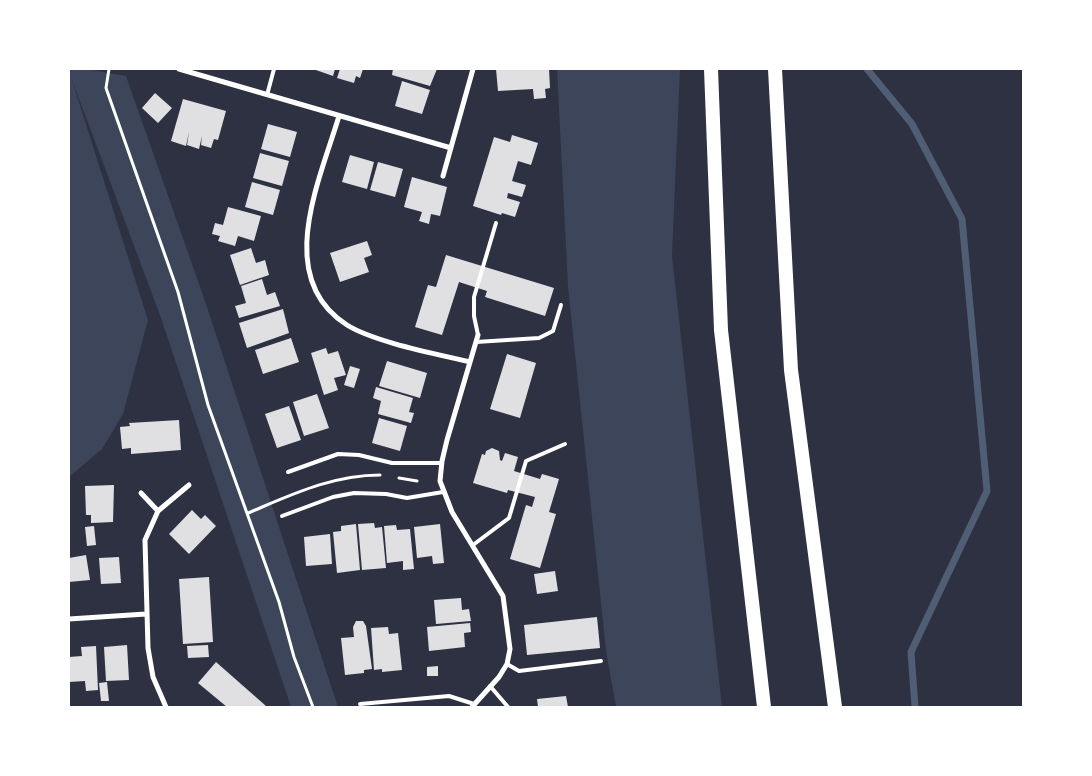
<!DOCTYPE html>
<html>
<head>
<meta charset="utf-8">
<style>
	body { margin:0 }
	#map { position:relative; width:1092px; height:776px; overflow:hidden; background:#2d3142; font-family:Signika,sans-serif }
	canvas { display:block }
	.frame { position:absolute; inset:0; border:70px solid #fff; pointer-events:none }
</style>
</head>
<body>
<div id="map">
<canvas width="1092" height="776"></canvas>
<div class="frame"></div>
</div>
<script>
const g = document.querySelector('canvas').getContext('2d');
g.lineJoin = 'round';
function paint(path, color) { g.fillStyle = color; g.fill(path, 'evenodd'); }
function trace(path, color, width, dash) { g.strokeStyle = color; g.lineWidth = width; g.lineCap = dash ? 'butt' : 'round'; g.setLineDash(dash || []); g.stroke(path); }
paint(new Path2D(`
	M69 69H86L126 76 205 301 338 707H291L161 318 72 80 148 320 123 414 102 449 69 477Z
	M557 69H680L672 256 722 707H616L606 651 568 287Z`), '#3c4559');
trace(new Path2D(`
	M867 69 912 124 962 219 987 491 911 652 915 707`), '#4f5d75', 7);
paint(new Path2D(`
	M313 69H335L333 76Z
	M340 69H363L360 78 356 76 354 83 337 78Z
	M393 69H437L430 86 392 75Z
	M496 69H549L550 88 545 89 546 98 534 99 533 89 498 91Z
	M402 81 430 90 422 114 395 106Z
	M155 93 172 108 158 123 142 108Z
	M183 99 226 111 218 140 214 139 211 148 201 145 202 136 199 149 187 145 189 132 186 146 171 141Z
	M268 124 297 132 290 157 261 149Z
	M512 135 538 143 531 165 518 161 512 181 526 185 522 197 508 193 507 198 520 202 515 217 502 213 501 215 473 206 494 137 510 142Z
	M260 153 289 161 282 186 253 178Z
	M350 155 374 162 367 189 342 182Z
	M378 162 403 169 395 197 370 190Z
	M412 177 447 187 440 216 431 214 429 224 419 221 422 212 404 207Z
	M252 182 280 190 273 215 245 207Z
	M228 207 261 216 254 241 238 236 235 246 218 241 220 236 212 234 215 223 223 225Z
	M367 241 372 255 364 258 369 272 340 282 330 253Z
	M251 248 256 263 265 260 269 275 240 285 230 255Z
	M446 255 554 288 545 316 485 297 487 291 459 282 442 335 415 327 428 285 436 287Z
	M262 279 267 295 275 292 280 306 239 318 235 306 246 303 241 286Z
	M283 309 289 333 247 348 239 323Z
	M291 338 299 362 263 374 255 350Z
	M326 348 328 354 338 351 346 375 334 378 338 390 324 395 311 353Z
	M507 354 536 363 520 418 490 409Z
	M387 361 427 373 420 398 379 386Z
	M350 366 360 369 354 388 344 385Z
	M376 387 413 398 409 412 414 413 411 423 378 414 381 401 373 398Z
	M317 394 329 428 304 436 293 402Z
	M289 406 301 440 277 448 265 414Z
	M379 418 407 426 400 451 372 443Z
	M179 420 181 450 131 454V448L122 449 120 427 130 426 129 423Z
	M492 448 499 451 500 460 502 461 505 453 518 457 514 471 540 479 542 474 559 479 549 512 556 514 540 568 510 559 526 505 532 507 535 497 508 490 507 493 473 483 482 454 485 455 486 451Z
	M114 485 113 522 91 523V515H86L85 486Z
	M192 510 201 519 205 515 216 526 189 554 169 534Z
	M374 523 375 528 382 527 386 568 362 570 358 524Z
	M356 524 360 570 337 573 333 532 341 531V526Z
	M440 524 444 563 433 564 432 556 417 558 414 527Z
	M396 525 397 530 410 529 414 569 403 570V561L387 563 384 526Z
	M94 526 96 545 87 546 85 527Z
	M330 534 332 564 306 566 304 537Z
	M86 555 90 580 69 582V558Z
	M119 557 121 583 101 584 99 558Z
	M555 571 558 591 537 594 534 574Z
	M209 577 213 642 183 644 179 579Z
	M461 598 462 610 469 609 471 621 436 624 434 600Z
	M597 617 600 648 527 655 524 625Z
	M356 621H363L366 626 372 669 364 670V673L345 675 341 638 354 637 353 627Z
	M470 623 471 632 464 633 465 647 429 651 427 627Z
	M388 627 389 634 398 633 402 670 382 672V669L374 670 371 628Z
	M127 645 129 680 106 681 104 647Z
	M208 645 209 657 188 658 187 646Z
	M96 646 98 690 86 691 85 681 69 682V657L82 656 81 647Z
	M216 662 266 706 265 707H227L198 683Z
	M438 666V676H427V667Z
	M107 682 109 701H101L99 683Z
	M566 696 568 707H538L537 699Z`), '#e0e0e3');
trace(new Path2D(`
	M109 69 106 88 178 292 208 405 279 602 294 657 313 707
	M399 478 417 481
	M248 513C291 495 332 475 380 475`), '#fff', 3);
trace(new Path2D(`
	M267 95 274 69
	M478 335 474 316V297L496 223
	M476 342 539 338 553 331 561 305
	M288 472 338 454 359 455 392 463H442
	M282 516 333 497 354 493 386 494 407 498 443 492
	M473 545 509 518 526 461 565 444
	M507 664 519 671 601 661
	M490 686 508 707
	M360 704 449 696 474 704`), '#fff', 4);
trace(new Path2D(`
	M179 69 451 148
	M339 116C320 180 273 278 347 325 374 342 437 354 470 362
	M443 176 473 69
	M141 493 158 511
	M69 619 146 614
	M166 707 153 677 148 648 145 540 158 511 189 485
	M472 707 499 677 507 664 510 649 503 596 452 512 440 481 442 461 447 440 478 335`), '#fff', 5);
trace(new Path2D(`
	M711 69 721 330 764 707
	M775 69 791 370 835 707`), '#fff', 14);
</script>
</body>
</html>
